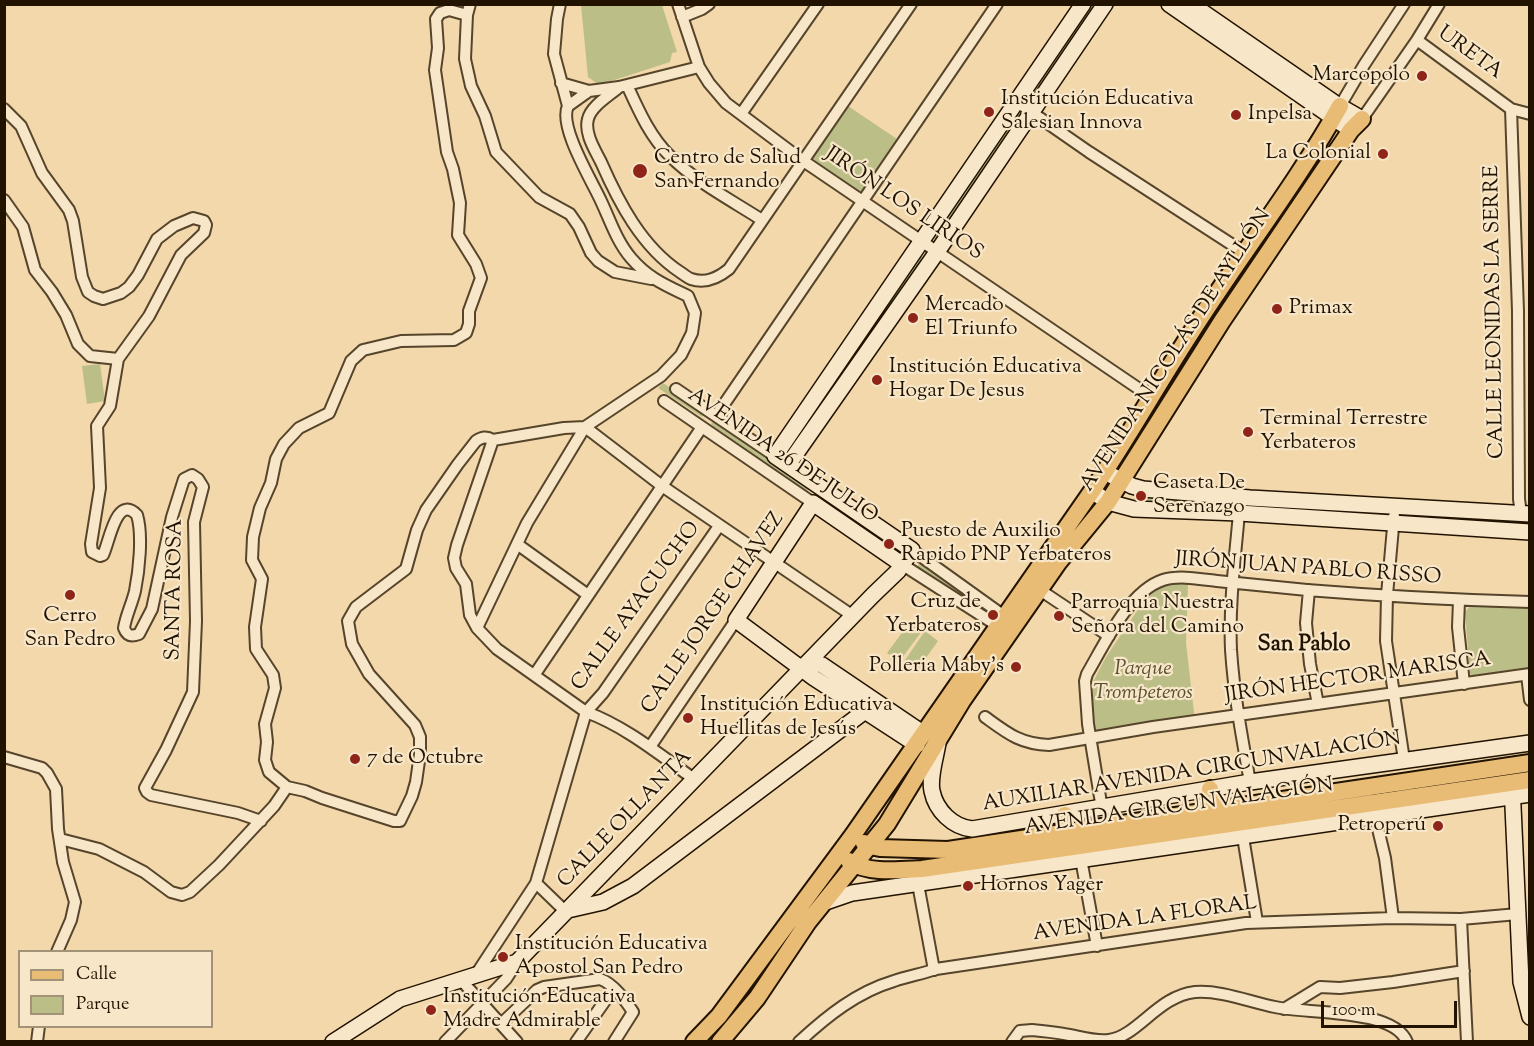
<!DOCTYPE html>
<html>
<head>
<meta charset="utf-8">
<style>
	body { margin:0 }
	#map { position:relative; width:1534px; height:1046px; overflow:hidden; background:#f2d8ab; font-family:"Sorts Mill Goudy",serif }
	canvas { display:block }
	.frame { position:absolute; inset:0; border:6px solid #221300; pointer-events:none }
	.legend { position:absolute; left:18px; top:950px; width:195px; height:78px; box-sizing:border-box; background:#f7e6c8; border:2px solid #a29278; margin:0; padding:8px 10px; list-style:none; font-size:18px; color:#221300 }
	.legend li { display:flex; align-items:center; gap:12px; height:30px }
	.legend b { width:30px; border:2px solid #a29278 }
	.scale { position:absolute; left:1321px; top:1001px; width:136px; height:27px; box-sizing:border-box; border:3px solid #221300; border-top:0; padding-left:8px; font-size:18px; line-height:21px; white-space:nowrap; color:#221300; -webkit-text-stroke:4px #f7e6c8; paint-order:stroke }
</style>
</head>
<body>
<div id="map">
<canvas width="1534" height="1046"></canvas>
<div class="frame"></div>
<ul class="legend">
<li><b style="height:8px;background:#e9bc76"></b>Calle</li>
<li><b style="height:16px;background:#bcbe88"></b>Parque</li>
</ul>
<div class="scale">100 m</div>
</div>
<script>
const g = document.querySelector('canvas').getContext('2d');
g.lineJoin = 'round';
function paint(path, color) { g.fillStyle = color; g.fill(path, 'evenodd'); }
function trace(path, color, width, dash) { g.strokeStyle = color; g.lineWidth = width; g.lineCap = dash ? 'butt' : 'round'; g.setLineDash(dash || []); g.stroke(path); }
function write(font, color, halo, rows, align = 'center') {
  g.font = font + ' "Sorts Mill Goudy",serif'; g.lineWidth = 4.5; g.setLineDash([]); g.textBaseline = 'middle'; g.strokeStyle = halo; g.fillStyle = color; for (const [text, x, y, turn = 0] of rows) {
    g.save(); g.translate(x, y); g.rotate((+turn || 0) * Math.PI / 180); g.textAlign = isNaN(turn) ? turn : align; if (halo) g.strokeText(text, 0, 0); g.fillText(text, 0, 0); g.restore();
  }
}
paint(new Path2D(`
	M581 5H662L677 52 672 53 670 62 599 85 588 77Z
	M1089 5H1099L1035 98 1027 93Z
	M848 106 897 139 861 193 813 160 812 156Z
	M1017 113 1023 115 939 237 934 239V233Z
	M919 256 925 259 788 454 783 449Z
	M100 364 105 401 87 404 82 366Z
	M663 383 706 411 702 417 658 388Z
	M715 419 810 487 806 492 714 427 711 424Z
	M1134 492 1284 507 1283 510 1137 502 1134 499Z
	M1404 513 1518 520V525L1403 518Z
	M922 563 987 607 983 614 917 569 918 565Z
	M1171 584H1188L1186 643 1195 721 1098 732 1093 727V682L1106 657 1141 605 1156 590Z
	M1471 605 1529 608V668L1474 677 1470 674 1465 612Z
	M910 622 922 631 899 662 887 653Z
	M925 631 938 641 916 672 903 663Z`), '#bcbe88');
const street = new Path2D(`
	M470 4 467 15 465 59 471 86 485 116 496 152 539 197 570 214 579 227 591 253 598 261 615 272 651 279
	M678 4 699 67 709 83 726 103 802 160 1151 397
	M467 15 449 10 440 13 436 19 438 48 435 70 447 152 453 169 460 203 458 235 476 264 481 278 469 311V324L466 333 454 340 401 341 363 350 351 361 329 413 299 428 284 444 276 459 271 483 260 508 253 537 252 560 262 579 255 627 256 649 273 675 275 688 265 724 267 742 265 760 269 772 287 787 305 791 322 798 394 821H400L412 796 416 782 420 754V737L415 725 369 674 352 644 348 621 356 607 406 569 417 530 426 510 458 464 476 441C482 437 486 436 493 440
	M682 17 702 9 709 4
	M1417 40 1511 109 1530 114
	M561 83 589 91
	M627 85C638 109 650 137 670 156 696 182 731 200 762 220
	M619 87C609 96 591 106 588 119 584 133 595 150 601 162 619 203 642 247 680 272 683 274 688 278 691 279 706 284 718 278 729 269L911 4
	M1017 102 1089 152 1245 253
	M568 106 589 91 619 87 699 67
	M1340 106 1364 65 1404 4
	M4 109 21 126 42 173 69 210 73 221 82 277 88 292 94 296 103 299 121 293 129 287 138 275 157 239 174 226 193 218 204 221 206 225 204 233 181 255 149 316 118 359 110 406 97 426 100 488 91 544 92 552 100 556 103 555C109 544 116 493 137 515 143 535 139 571 135 591 132 604 126 615 124 628 127 636 131 637 139 634L152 609 172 517 184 479 192 475 198 479 203 487 194 522 196 621 193 692 166 750 145 788 147 792 151 795 238 813 261 821
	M1511 109 1518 311 1519 499 1521 514
	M741 114 818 4
	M1362 119 1417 40 1439 4
	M4 200 23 227 35 270 52 292 66 315 78 344 90 356 118 359
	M676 389 775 456
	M664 401 813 503
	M716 416 997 4
	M1239 513C1235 558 1229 605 1231 650 1234 695 1242 738 1250 782
	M1394 516 1387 595 1386 641 1404 760
	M517 544 588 595
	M912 550 1004 616
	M903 565 998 626
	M1040 590 1109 636
	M1309 590 1306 623 1310 664 1318 704
	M1459 600 1458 627 1464 684
	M477 628 527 523 585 427 662 486 853 616
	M535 674 702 427
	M1527 675 1530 700
	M985 717C1007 733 1020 744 1049 745L1153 727 1530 674
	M650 747 736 620
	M4 757 42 768 47 773 56 789 58 829 63 862 75 902 71 920 57 952
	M694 779C660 755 625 726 586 712L603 693 719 526
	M1102 809 1088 724 1085 681 1087 674C1104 645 1129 591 1163 580 1179 575 1200 579 1217 581 1247 584 1277 587 1307 590 1381 596 1455 600 1530 602
	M1374 812 1385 858 1393 918
	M1243 837 1257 922
	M60 839 99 849 144 872 171 892 182 895 190 892 219 865 274 806 287 787
	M1081 859 1097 946
	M536 883 566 912
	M918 884 934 970
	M1461 919 1467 1042
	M475 976 536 883 586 712 497 649 477 628 470 615 466 584 456 568 454 558 457 545 493 440 564 428 585 427 661 376 681 355 692 333 695 313 688 296C665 285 648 278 631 258 617 242 610 220 601 201 592 181 558 126 568 106L554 54 557 19 560 4
	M461 980 517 1042
	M1284 1009 1320 987 1340 988 1393 982 1464 971
	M501 1024 537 990 544 987 600 979C614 984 625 1000 633 1012L614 1042
	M37 1042 39 1026
	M445 1042 506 979 517 962
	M576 1042 614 988
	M799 1042C827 1016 857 992 894 981 908 976 922 974 936 969L1246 923 1393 918 1461 919 1518 914
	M1012 1042 1020 1031 1032 1030C1043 1031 1053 1032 1064 1034 1078 1036 1094 1042 1109 1040 1138 1036 1158 996 1195 992 1221 990 1250 1002 1275 1007 1306 1014 1394 1008 1407 1042`);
const secondary = new Path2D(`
	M1169 4 1351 130
	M1191 4 1336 104 1362 119
	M788 465 937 252 1105 4
	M1105 472 1132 486 1143 489 1250 498 1530 514
	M1092 491 1108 502 1134 509 1239 513 1530 532
	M903 565 813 503 736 620 814 678 917 745
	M810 660 822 665 924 734
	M938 743C936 757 929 777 932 791 936 811 953 827 972 829L1250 782 1530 743
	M1512 785 1521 982 1530 1017
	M823 903 852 893 1530 794
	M568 910 603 902 633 886 865 711
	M333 1042 400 999 517 962 873 595 898 571 912 550 775 456 1083 4`);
const primary = new Path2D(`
	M1210 789 1214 811
	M1065 815 1067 832
	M864 843 870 846 880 848 948 850 1530 763
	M849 861C867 874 900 870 922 869L1530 780
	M694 1042 719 1016 853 835 1092 491C1126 441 1156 387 1189 336 1238 258 1295 186 1340 106
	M720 1042 757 998 808 922 887 824 962 701 1058 563 1108 502 1222 321 1351 130 1362 119`);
trace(street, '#56442b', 14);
trace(secondary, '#221300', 18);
trace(primary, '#221300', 20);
trace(street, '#f7e6c8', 10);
trace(secondary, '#f7e6c8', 15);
trace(primary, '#e9bc76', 16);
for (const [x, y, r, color] of [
	[1422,76,6,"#8f2418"],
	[989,112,6,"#8f2418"],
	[1236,115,6,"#8f2418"],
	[1383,154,6,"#8f2418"],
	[640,171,8,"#8f2418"],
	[1277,309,6,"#8f2418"],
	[913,318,6,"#8f2418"],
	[877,380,6,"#8f2418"],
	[1248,432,6,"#8f2418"],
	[1141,496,6,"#8f2418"],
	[889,544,6,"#8f2418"],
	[70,595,6,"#8f2418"],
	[993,615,6,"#8f2418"],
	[1059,616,6,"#8f2418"],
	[1016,667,6,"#8f2418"],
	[688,718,6,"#8f2418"],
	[355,759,6,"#8f2418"],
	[1438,826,6,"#8f2418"],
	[968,886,6,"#8f2418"],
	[503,957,6,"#8f2418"],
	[431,1010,6,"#8f2418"]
]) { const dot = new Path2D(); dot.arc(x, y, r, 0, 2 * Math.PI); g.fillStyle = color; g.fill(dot); trace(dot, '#f7e6c8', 2); }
write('21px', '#221300', '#f7e6c8', [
	["URETA",1469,54,36],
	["JIRÓN LOS LIRIOS",903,205,34],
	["CALLE LEONIDAS LA SERRE",1496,312,-91],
	["AVENIDA NICOLÁS DE AYLLÓN",1177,351,-57],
	["AVENIDA 26 DE JULIO",782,457,34],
	["JIRÓN JUAN PABLO RISSO",1308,570,4],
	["SANTA ROSA",176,590,-89],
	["CALLE AYACUCHO",637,607,-54],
	["CALLE JORGE CHAVEZ",714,614,-56],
	["JIRÓN HECTOR MARISCA",1358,679,-8],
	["AUXILIAR AVENIDA CIRCUNVALACIÓN",1192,773,-9],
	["AVENIDA CIRCUNVALACIÓN",1179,808,-8],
	["CALLE OLLANTA",626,820,-46],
	["AVENIDA LA FLORAL",1145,920,-8]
]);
write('21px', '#221300', '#f7e6c8', [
	["Marcopolo",1410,76,"right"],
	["Institución Educativa",1001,100],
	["Salesian Innova",1001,124],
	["Inpelsa",1248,115],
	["La Colonial",1371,154,"right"],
	["Centro de Salud",654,159],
	["San Fernando",654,183],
	["Mercado",925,306],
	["El Triunfo",925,330],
	["Primax",1289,309],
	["Institución Educativa",889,368],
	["Hogar De Jesus",889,392],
	["Terminal Terrestre",1260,420],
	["Yerbateros",1260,444],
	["Caseta De",1153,484],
	["Serenazgo",1153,508],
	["Puesto de Auxilio",901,532],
	["Rapido PNP Yerbateros",901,556],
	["Cruz de",981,603,"right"],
	["Yerbateros",981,627,"right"],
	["Parroquia Nuestra",1071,604],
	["Señora del Camino",1071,628],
	["Cerro",70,617,"center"],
	["San Pedro",70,641,"center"],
	["Polleria Maby's",1004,667,"right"],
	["Institución Educativa",700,706],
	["Huellitas de Jesús",700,730],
	["7 de Octubre",367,759],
	["Petroperú",1426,826,"right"],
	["Hornos Yager",980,886],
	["Institución Educativa",515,945],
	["Apostol San Pedro",515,969],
	["Institución Educativa",443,998],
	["Madre Admirable",443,1022]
], 'left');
write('italic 21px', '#584f30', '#f7e6c8', [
	["Parque",1143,670],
	["Trompeteros",1143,694]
]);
write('bold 22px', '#221300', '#f7e6c8', [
	["San Pablo",1304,646]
]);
</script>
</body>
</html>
